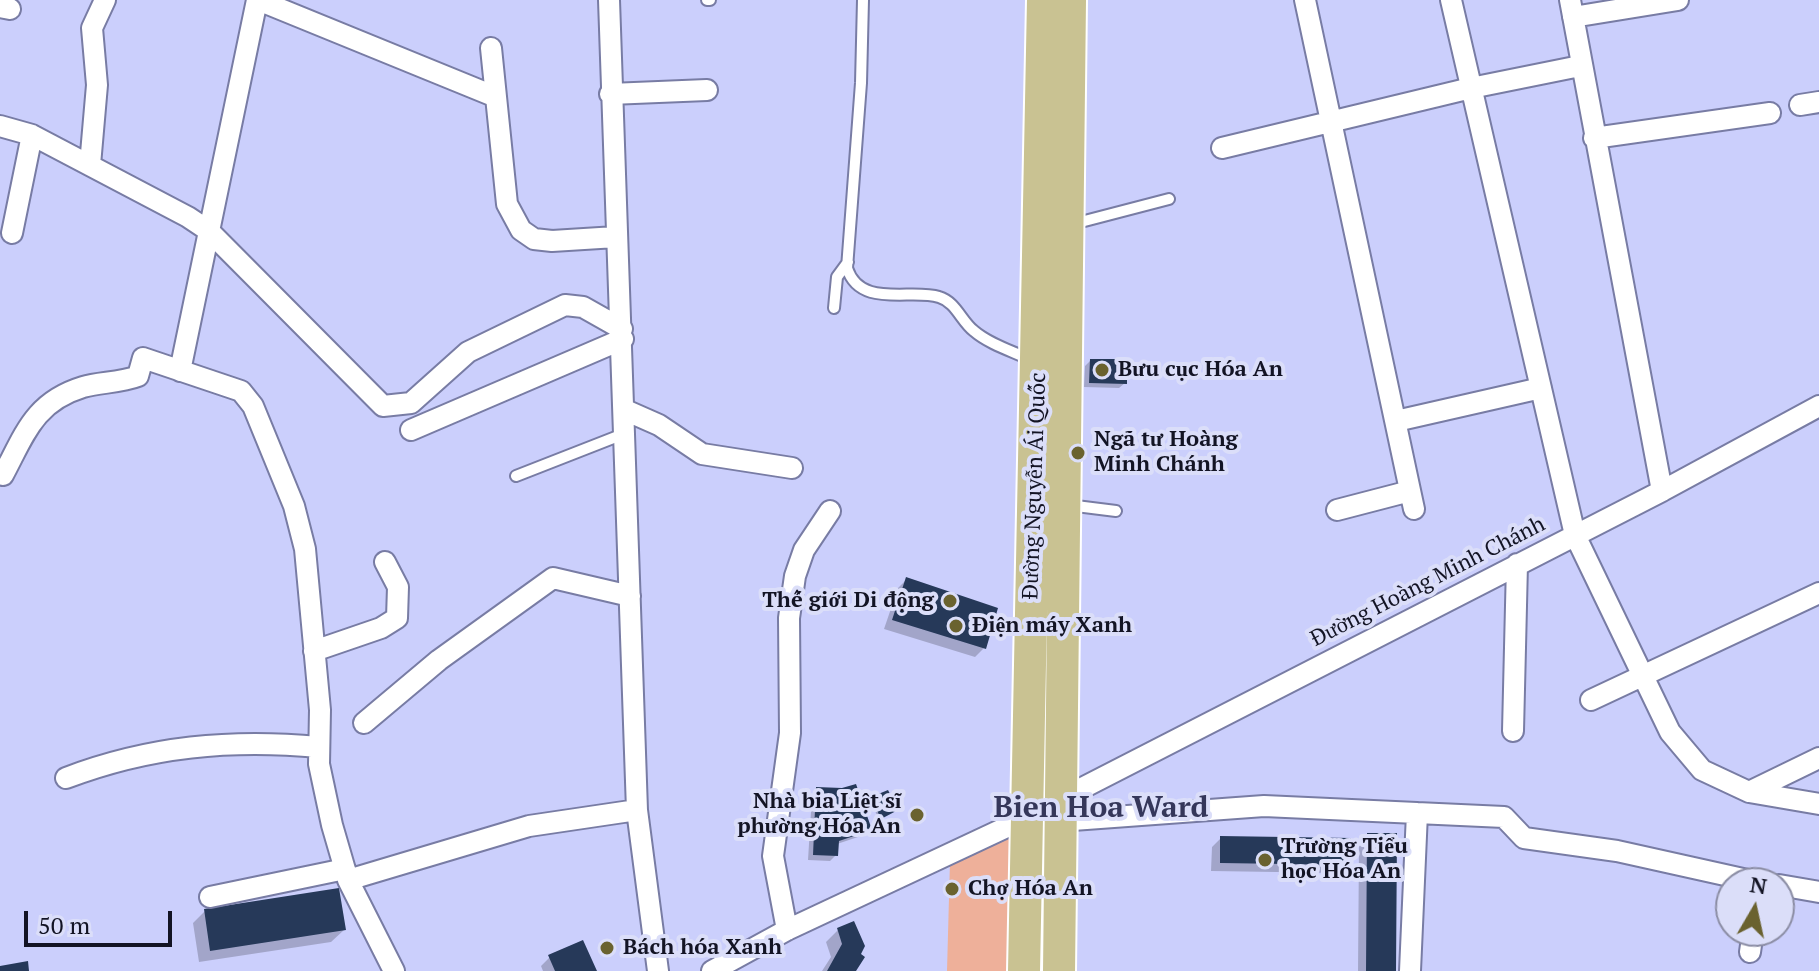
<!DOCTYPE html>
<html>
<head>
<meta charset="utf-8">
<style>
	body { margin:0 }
	#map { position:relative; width:1819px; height:971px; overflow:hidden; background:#cbcffc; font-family:"PT Serif",serif }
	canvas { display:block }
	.north { position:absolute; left:1715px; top:867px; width:80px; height:80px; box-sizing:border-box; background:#dbdef9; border:2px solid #8b8da4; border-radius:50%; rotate:9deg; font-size:22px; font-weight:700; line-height:32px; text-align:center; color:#131424 }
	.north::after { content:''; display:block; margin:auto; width:28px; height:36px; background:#6a622f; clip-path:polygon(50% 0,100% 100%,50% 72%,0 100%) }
	.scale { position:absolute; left:24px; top:911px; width:148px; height:36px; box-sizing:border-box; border:4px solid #131424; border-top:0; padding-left:10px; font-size:24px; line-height:28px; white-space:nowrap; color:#131424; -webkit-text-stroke:6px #dbdef9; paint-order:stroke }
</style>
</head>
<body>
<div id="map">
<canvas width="1819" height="971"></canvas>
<div class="north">N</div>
<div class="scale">50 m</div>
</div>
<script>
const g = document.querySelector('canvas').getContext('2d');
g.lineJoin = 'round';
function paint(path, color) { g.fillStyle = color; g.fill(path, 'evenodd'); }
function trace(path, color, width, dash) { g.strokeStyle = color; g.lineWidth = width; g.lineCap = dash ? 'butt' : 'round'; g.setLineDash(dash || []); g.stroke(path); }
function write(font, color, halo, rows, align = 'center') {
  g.font = font + ' "PT Serif",serif'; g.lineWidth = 8; g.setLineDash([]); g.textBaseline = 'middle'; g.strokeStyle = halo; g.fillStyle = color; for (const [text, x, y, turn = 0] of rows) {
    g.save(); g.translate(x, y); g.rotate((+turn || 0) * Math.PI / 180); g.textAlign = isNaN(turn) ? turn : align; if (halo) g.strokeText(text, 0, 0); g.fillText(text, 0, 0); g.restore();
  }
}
paint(new Path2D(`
	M1014 831 1012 971H947L950 861Z`), '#eeb09a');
paint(new Path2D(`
	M1090 361 1125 383 1119 388 1084 387 1085 366Z
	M907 579 995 609 984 648 975 657 884 629 898 588Z
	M817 789 869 829 864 835 837 844 836 855 830 861 808 860 812 795Z
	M872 799 893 812 879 819 870 801Z
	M1368 835 1394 971H1358L1359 844Z
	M1221 838 1349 864 1340 873 1211 871 1212 847Z
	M205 911 344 930 331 942 199 962 193 923Z
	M838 930 854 971H822L831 957 826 942Z
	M550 957 595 971H543L541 966Z`), '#0003');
paint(new Path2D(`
	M1090 359H1127V384L1089 383Z
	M906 577 998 608 986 649 892 620Z
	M856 784 872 830 839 841 838 856 813 855 816 787 842 788Z
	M888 790 898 810 881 819 871 797Z
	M1367 833H1397L1396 971H1366Z
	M1220 836 1351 838V865L1220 863Z
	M339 888 346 930 210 951 204 909Z
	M854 921 865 946 861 954 865 957 856 971H827L842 944 837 928Z
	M583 940 597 971H555L548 955Z
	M28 961 29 971H0V966Z`), '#263959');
const service = new Path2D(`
	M707 0H710
	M863 0 861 83 847 268C860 309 911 288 939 297 956 302 961 321 974 331 989 344 1012 351 1029 359
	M1073 224 1169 199
	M834 308 837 277 848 262
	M516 476 626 433
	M1068 505 1116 511`);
const minor = new Path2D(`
	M258 0 496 97
	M609 0 637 810 658 971
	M1305 0 1414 509
	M1451 0 1575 535 1670 732 1702 770 1749 792 1819 804
	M1570 0 1662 491
	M0 7 10 9
	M1573 17 1678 0
	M491 48 507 204 521 230 534 239 552 241 616 237
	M610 94 707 90
	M1800 105 1819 102
	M0 126 32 135 188 217 209 231 383 406 411 403 468 352 565 305 583 307 622 329
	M1594 138 1770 113
	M1222 148 1471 88 1580 66
	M90 165 97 85 92 28 105 0
	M12 233 32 135
	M180 371 257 0
	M625 410 659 425 702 454 792 468
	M1396 421 1541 388
	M411 430 623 339
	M3 475C25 434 34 402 83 387 100 382 120 383 138 376L143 358 241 391 253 406 294 506 305 549 320 710 319 764 332 825 348 880 394 971
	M1337 510 1410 491
	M314 651 381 628 397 618 398 587 385 562
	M1591 700 1819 593
	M364 723 439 660 553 578 630 596
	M1513 731 1517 564
	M66 778C150 746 231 739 319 747
	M1749 792 1819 758
	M1059 800 1662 491 1819 406
	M1059 821 1264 806 1504 817 1524 838 1617 851 1761 883
	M348 880 529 826 637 810
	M1779 885 1819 892
	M210 897 345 869
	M787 930 773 856 790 733 789 618 795 576 804 550 830 511
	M1750 952 1753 931
	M712 971 787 930 1026 818
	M1410 971 1417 813`);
const primary = new Path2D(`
	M1024 971 1043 0
	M1059 971 1070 0`);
trace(service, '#787ca4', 14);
trace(minor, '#787ca4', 24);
trace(primary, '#fff', 36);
trace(service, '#fff', 10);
trace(minor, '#fff', 20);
trace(primary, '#c9c292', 32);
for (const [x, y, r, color] of [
	[1102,370,8,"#6a622f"],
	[1078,453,8,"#6a622f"],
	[950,601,8,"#6a622f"],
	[956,626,8,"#6a622f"],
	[917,815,8,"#6a622f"],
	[1265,860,8,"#6a622f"],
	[952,889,8,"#6a622f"],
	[607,948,8,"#6a622f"]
]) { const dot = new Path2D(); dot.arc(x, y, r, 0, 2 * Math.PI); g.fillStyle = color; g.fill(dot); trace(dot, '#dbdef9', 3); }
write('bold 22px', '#131424', '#dbdef9', [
	["Bưu cục Hóa An",1118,370],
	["Ngã tư Hoàng",1094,440],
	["Minh Chánh",1094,465],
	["Thế giới Di động",934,601,"right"],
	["Điện máy Xanh",972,626],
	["Nhà bia Liệt sĩ",901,802,"right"],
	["phường Hóa An",901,827,"right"],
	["Trường Tiểu",1281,847],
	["học Hóa An",1281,872],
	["Chợ Hóa An",968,889],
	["Bách hóa Xanh",623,948]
], 'left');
write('22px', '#131424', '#dbdef9', [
	["Đường Nguyễn Ái Quốc",1035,486,-88],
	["Đường Hoàng Minh Chánh",1428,582,-27]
]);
write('bold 30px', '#35375a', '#dbdef9', [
	["Bien Hoa Ward",1101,808]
]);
</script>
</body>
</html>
